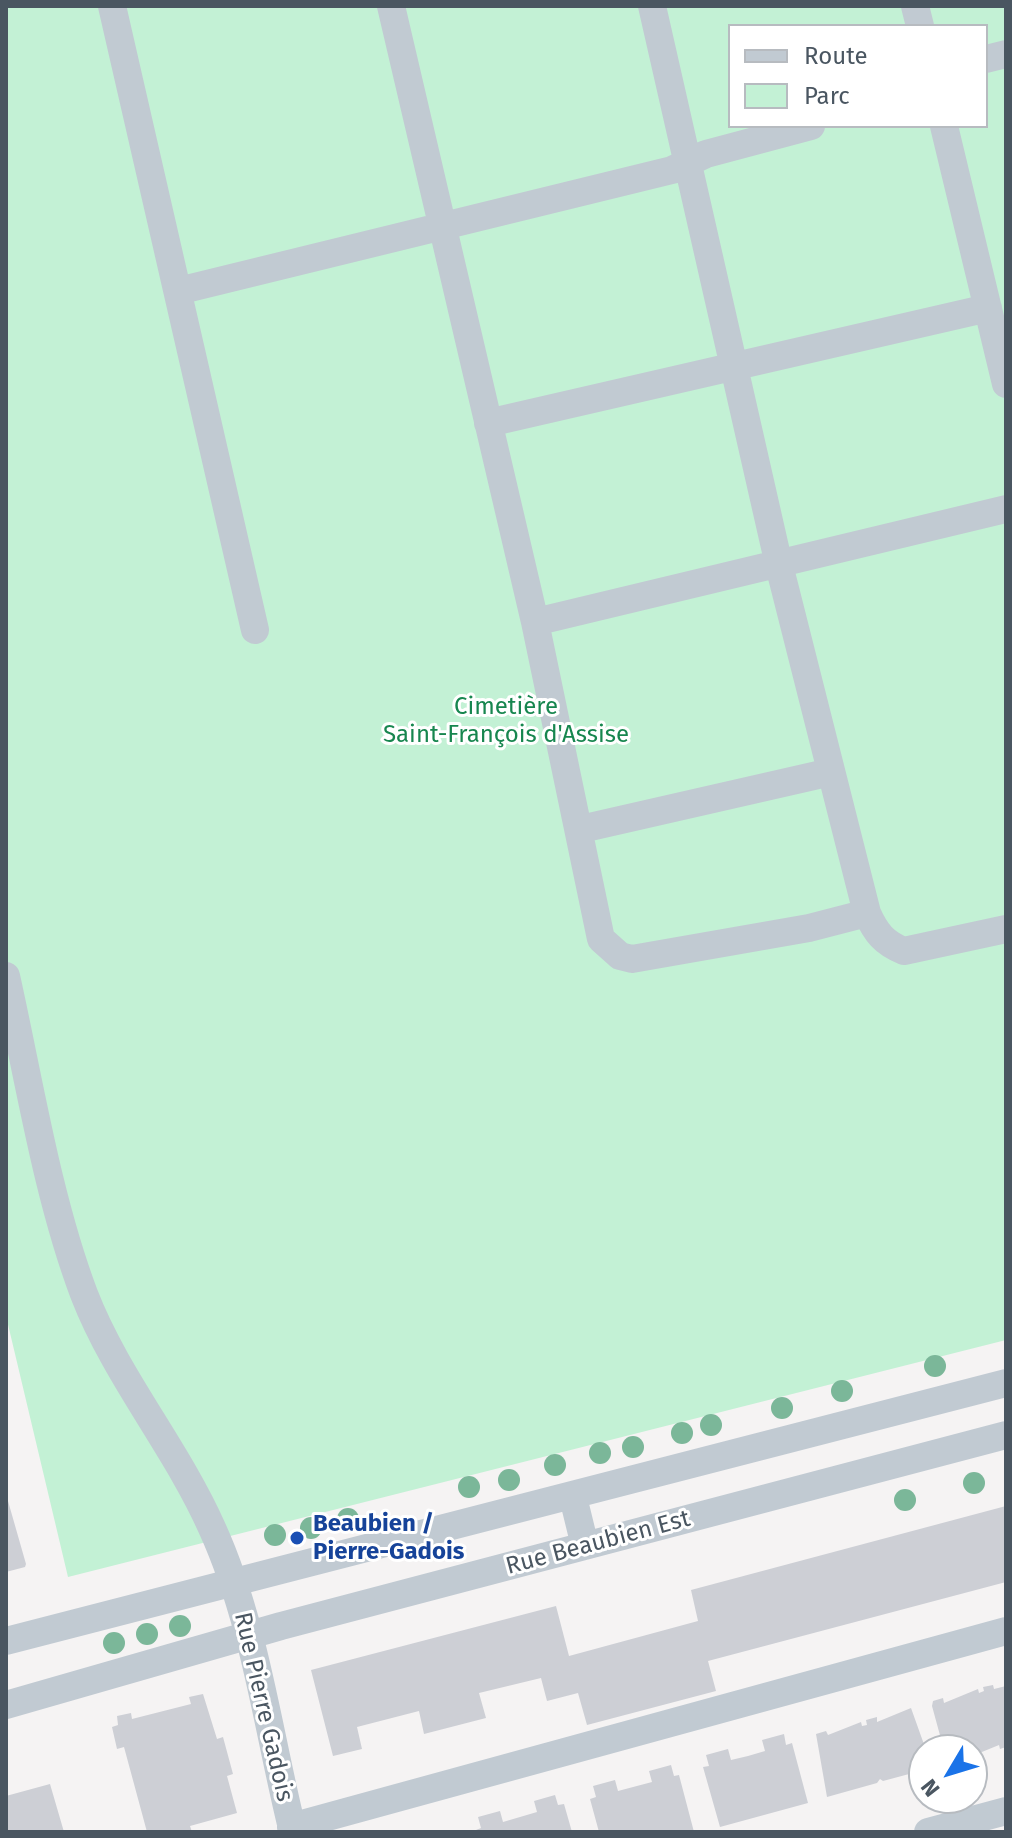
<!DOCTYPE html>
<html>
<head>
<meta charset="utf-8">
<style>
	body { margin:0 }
	#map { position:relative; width:1012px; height:1838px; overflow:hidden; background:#f5f3f3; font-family:"Fira Sans",sans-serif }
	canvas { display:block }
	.frame { position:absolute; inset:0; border:8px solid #4a5661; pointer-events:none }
	.legend { position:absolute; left:728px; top:24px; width:260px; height:104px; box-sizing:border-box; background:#fff; border:2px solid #b7bbc0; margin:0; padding:10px 14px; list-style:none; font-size:24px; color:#4a5661 }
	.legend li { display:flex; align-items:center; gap:16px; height:40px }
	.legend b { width:40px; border:2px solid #b7bbc0 }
	.north { position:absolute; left:908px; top:1734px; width:80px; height:80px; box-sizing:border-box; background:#fff; border:2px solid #b7bbc0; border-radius:50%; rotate:232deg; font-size:22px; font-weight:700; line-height:32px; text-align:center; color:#4a5661 }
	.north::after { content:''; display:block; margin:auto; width:28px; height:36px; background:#1a73e8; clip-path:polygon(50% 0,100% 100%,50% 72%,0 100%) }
</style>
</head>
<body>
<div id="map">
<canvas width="1012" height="1838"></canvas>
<div class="frame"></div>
<ul class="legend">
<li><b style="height:10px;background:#c1cad2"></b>Route</li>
<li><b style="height:22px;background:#c3f1d5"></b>Parc</li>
</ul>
<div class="north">N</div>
</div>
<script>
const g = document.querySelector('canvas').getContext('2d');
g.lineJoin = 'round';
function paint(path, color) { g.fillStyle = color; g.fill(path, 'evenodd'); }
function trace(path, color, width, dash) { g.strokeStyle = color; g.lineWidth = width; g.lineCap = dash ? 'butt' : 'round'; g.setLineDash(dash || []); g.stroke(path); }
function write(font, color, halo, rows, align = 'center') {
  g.font = font + ' "Fira Sans",sans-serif'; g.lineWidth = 6; g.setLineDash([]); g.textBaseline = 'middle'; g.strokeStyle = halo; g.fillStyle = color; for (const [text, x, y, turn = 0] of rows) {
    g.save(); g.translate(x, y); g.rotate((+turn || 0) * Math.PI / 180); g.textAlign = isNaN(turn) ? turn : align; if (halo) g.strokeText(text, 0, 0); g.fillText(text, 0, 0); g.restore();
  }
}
paint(new Path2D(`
	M6 6H1006V1340L68 1577 6 1316ZM730 26H986V126H730Z`), '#c3f1d5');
paint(new Path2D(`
	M6 1494 26 1564 25 1567 6 1572Z
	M1006 1506V1582L708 1661 716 1691 587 1725 578 1693 547 1701 541 1678 479 1693 486 1718 424 1734 419 1711 357 1727 362 1749 333 1756 311 1670 556 1606 569 1656 698 1621 691 1590Z
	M993 1685 994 1689 1006 1686V1747L1000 1749 999 1745 972 1756V1750H944L932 1706 933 1701 943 1698 944 1703 978 1689 979 1693 984 1691 983 1687Z
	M203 1694 217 1739 223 1737 233 1774 227 1776 237 1813 190 1826 192 1832H147L124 1747 117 1749 112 1727 118 1725 117 1716 131 1713 132 1719 191 1704 189 1697Z
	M911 1708 926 1750 924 1770 883 1781 880 1779 877 1783 827 1797 816 1734 826 1731 828 1735 861 1722 862 1726 867 1725 866 1720 877 1717V1722Z
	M784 1734 786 1745 792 1743 808 1803 720 1827 703 1767 709 1766 706 1755 728 1749 731 1760 748 1756 765 1751 762 1740Z
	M671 1765 674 1776 679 1775 694 1832H599L590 1799 596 1797 593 1786 615 1780 618 1791 652 1782 649 1771Z
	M50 1784 64 1832H6V1796Z
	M555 1795 558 1805 564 1804 572 1832H471L481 1828 478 1817 500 1811 503 1822 537 1812 534 1801Z`), '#cdcfd5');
trace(new Path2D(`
	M112 6 255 630
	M391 6 535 622 601 939 620 956 632 959 809 928 867 913
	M652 6 779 565 867 913C876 933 884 943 904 951L1006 929
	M915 6 920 26
	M986 59 1006 54
	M944 126 1006 384
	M178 291 672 170 706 154 811 126
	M488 423 988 308
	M535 622 1006 509
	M581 829 831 772
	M6 976C29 1079 47 1196 84 1294 116 1377 176 1447 212 1528 255 1622 268 1732 293 1832
	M573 1497 585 1546
	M6 1641 1006 1383
	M6 1705 281 1626 1006 1435
	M291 1827 1006 1631
	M928 1832 1006 1811`), '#c1cad2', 28);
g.fillStyle = '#7bb799';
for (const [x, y] of [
	[935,1366],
	[842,1391],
	[782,1408],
	[711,1425],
	[682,1433],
	[633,1447],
	[600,1453],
	[555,1465],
	[509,1480],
	[974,1483],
	[469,1487],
	[905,1500],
	[348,1519],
	[311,1528],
	[275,1535],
	[180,1626],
	[147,1634],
	[114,1643]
]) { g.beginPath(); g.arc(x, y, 11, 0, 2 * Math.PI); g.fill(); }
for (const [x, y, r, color] of [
	[297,1538,8,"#1a4fb4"]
]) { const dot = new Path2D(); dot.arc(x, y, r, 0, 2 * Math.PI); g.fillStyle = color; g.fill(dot); trace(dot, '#fff', 3); }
write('24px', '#17864f', '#fff', [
	["Cimetière",506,707],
	["Saint-François d'Assise",506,735]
]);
write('bold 24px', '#164399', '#fff', [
	["Beaubien /",313,1524],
	["Pierre-Gadois",313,1552]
], 'left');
write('24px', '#4a5661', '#fff', [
	["Rue Beaubien Est",598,1543,-15],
	["Rue Pierre Gadois",263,1707,77]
]);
</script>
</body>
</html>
